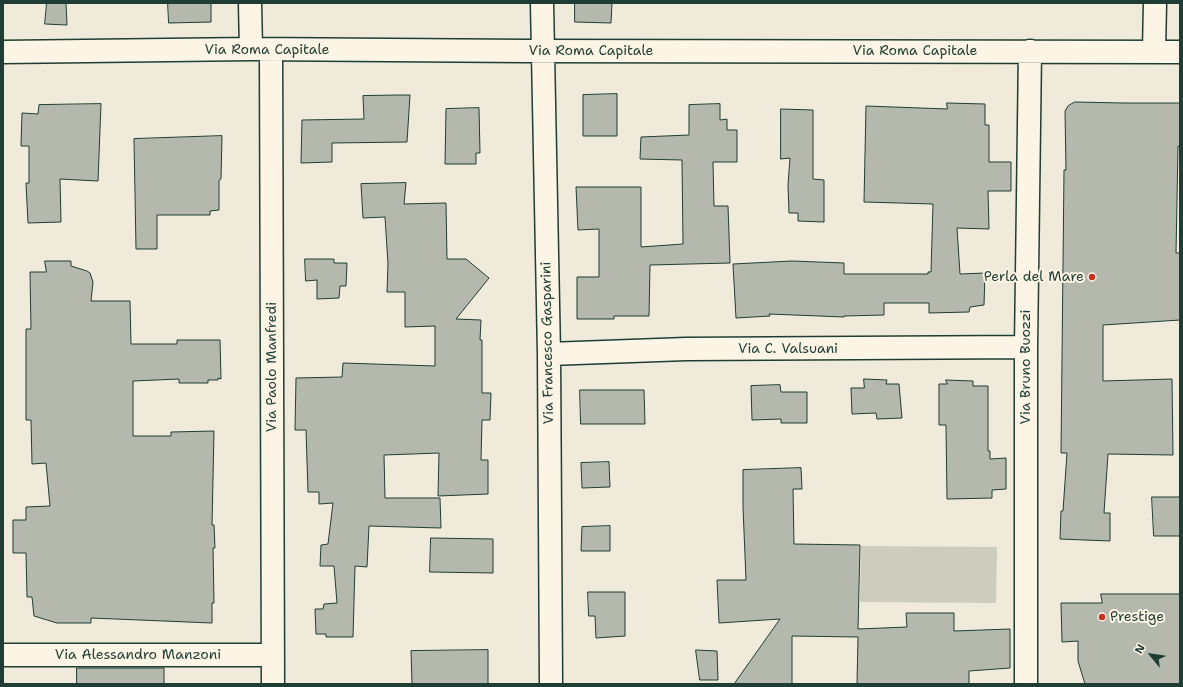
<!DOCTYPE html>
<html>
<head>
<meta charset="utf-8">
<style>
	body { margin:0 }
	#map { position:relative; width:1183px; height:687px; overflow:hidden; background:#efeada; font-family:"Shantell Sans",sans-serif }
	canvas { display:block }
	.frame { position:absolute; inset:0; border:4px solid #1f3d34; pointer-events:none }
	.north { position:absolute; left:1131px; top:635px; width:40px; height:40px; -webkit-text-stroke:3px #fcf5e5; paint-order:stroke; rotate:299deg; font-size:11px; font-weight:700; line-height:16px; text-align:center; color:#1f3d34 }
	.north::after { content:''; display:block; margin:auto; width:14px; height:18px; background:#1f3d34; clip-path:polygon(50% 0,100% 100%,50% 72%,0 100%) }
</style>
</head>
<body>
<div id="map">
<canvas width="1183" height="687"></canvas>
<div class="frame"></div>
<div class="north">N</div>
</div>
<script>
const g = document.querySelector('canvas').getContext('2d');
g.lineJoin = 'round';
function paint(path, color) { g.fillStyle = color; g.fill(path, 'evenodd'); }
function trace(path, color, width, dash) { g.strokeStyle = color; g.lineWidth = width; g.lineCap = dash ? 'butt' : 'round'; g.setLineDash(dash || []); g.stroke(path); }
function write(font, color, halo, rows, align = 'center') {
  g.font = font + ' "Shantell Sans",sans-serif'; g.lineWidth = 4; g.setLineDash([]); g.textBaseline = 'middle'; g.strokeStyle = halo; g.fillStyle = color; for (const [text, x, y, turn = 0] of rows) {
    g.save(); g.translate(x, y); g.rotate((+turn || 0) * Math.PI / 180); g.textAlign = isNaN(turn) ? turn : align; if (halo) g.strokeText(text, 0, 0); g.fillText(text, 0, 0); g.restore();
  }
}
paint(new Path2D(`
	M861 546 997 547 996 603 860 602Z`), '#cccdbf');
const building = new Path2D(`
	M47 3H66L67 25 45 24Z
	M168 3H211V22L169 23Z
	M575 3H612L611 23 575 22Z
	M617 94V136H583V95Z
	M398 95H410L407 142 332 143V162L301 163 302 120 364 119 363 96Z
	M1075 102 1123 103H1180V146H1178L1176 253H1180V320L1103 325V381L1172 379 1173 455 1108 454 1104 513H1110V541L1060 539 1061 511H1063L1067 453H1061L1064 170H1066L1065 111 1068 106Z
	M947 103 985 104V125H989V162H1011V191H988L989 229 957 228 960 274 985 273 984 305 970 307 969 312 929 313V303H884V315L844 316V317L769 314 770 316 736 318 733 264 792 261 844 263V274H928V272H931L933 204 864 202 866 106 947 109Z
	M101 104 98 181 60 179 61 222 28 223 26 183H29V146H21L22 113 38 114 39 105Z
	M720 104V120L727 119V130H737V162H713L714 206H728L730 263 650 265 649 316H614V319H577V277H599V229L578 230 576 187H641V247L683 244 682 160 640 159 641 137 689 135V105Z
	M479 108 480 153H476V164H445L446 109Z
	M781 109 813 110V179L824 180V222L798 221V213H789L788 185 790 158 781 159Z
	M222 136 221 179 219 180V210L210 211V215H157V249H136L134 139Z
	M406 183 404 204 446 203 447 259H466L489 278 456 319 481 320 480 340H482V393H491L490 420H482L481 460H488V494L438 496 439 453 384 455 385 498H440L441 528 369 526 367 567 355 566 353 637H326V634H316L315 609H323L324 604 337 603 334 566H320L321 545 328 544 333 503 319 504V492H308L306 430H295L296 378 342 377 343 363 435 366V326L405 327V292H387L388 264 385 217 363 218 361 184Z
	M305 259H334V263H347L346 286H340L339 298 317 299V280L306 281Z
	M45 261H71V266L87 271 90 273 93 282 91 301H130L131 344H177V340H220L221 379 218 378V380H208V383H179V379L133 381V436H171V432L214 431 212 525H214L215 548H213L214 603H212V623L91 618V623H57L34 616 32 597H27L26 553H13V520H26V507L50 506 46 463 32 464 31 420H26V329H31L30 272H46Z
	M864 379 887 380 886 384H899L902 418 877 419 876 413 852 414 851 388H864Z
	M946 380 973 381V386H988V451H990V459L1006 458V489L992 490V498L947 499 946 425H939V384H947Z
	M780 385 781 392H807V423H781V419L752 420 751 386Z
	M580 390H644L645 424H581Z
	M609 462 610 487 582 488 581 463Z
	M801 468 802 489H793L794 544 860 545 858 629 907 627 906 613H954V631L1010 629V668L969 671V684H857L858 637 792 636V684H734L780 619 719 623 717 580H746L743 507V470Z
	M1152 497H1180V536H1154Z
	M610 526V551H581L582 527Z
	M431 538 493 539V573L430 572Z
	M588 592H625V636L596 638 595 616H589Z
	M1101 594H1180V684H1085L1078 661V641L1062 642 1061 603H1102Z
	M488 650V684H412L411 651Z
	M696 650 717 651 718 680H700Z
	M77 668H164V684H77Z`);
paint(building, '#b5b9ad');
trace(building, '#1f3d34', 1);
const minor = new Path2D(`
	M250 3 251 49
	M542 3 549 354 551 684
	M271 50 273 684
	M1154 51 1155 3
	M3 52 251 49 528 51 1180 52
	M549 354 686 349 1026 347
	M3 655H273
	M1026 684V347L1030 51`);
trace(minor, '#1f3d34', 25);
trace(minor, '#fcf5e5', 22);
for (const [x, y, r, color] of [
	[1092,277,4,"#c8321e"],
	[1102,617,4,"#c8321e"]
]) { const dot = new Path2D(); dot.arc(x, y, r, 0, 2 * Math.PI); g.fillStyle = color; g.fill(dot); trace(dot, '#fcf5e5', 1.5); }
write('14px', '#1f3d34', '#fcf5e5', [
	["Via Roma Capitale",267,50],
	["Via Roma Capitale",591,51],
	["Via Roma Capitale",915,51],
	["Via Francesco Gasparini",548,343,-91],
	["Via C. Valsuani",788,349],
	["Via Paolo Manfredi",272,367,-90],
	["Via Bruno Buozzi",1026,367,-90],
	["Via Alessandro Manzoni",138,655]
]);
write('14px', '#1f3d34', '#fcf5e5', [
	["Perla del Mare",1084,277],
	["Prestige",1110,617,"left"]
], 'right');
</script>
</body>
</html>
